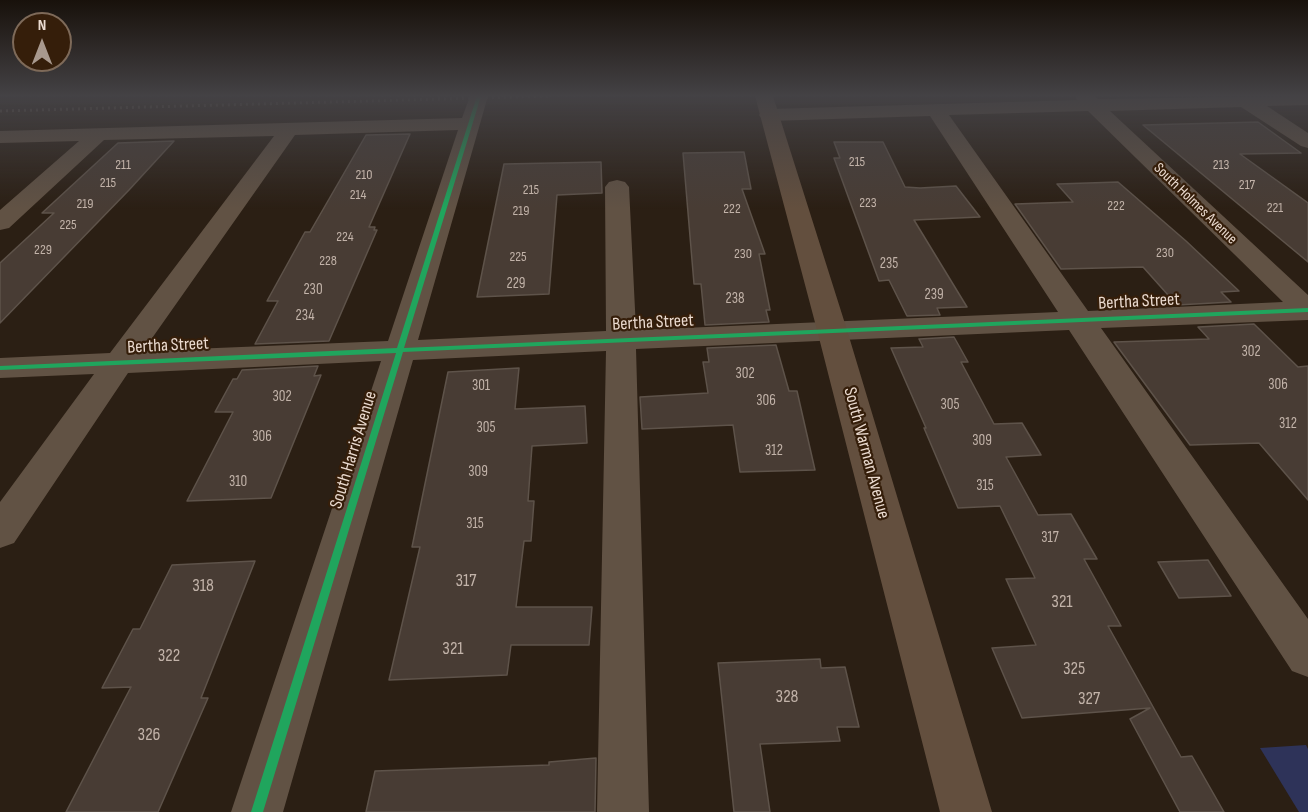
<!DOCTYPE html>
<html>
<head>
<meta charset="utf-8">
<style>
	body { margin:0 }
	#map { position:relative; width:1308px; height:812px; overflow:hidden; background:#2b1f14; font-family:"Sofia Sans Condensed",sans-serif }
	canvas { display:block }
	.north { position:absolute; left:12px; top:12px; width:60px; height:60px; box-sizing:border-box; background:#351e0a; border:2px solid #7e6a59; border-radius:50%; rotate:0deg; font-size:16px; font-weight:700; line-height:24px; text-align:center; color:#ebdbd0 }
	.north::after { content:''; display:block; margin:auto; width:21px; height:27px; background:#a8998e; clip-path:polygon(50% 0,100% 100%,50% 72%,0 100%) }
</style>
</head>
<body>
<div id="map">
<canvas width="1308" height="812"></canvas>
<div class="north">N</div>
</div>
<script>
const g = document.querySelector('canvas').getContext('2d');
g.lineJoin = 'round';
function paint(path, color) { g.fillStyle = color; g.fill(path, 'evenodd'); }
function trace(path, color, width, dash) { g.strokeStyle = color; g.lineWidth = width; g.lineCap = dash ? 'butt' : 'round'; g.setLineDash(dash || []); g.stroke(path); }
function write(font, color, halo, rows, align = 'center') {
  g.font = font + ' "Sofia Sans Condensed",sans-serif'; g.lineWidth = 4.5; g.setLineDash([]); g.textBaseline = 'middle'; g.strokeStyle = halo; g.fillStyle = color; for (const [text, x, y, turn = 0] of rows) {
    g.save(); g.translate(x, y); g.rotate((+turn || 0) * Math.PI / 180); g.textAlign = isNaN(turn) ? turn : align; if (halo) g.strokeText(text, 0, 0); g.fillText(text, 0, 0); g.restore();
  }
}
paint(new Path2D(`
	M1306 745 1308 749V812H1299L1260 748Z`), '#2e3359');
const building = new Path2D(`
	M1258 122 1301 153 1240 154 1308 203V262L1143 125Z
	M410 134 369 227H375L374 230H377L329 341 255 344 278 301H267L305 232H310L366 135Z
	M174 141 129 190 0 323V263L54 213H42L118 143Z
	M834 142H883L905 187 920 188 956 186 980 217 914 220 967 307 937 308 940 315 907 316 889 280 879 281 834 158H840Z
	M744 152 751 189H742L765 254H759L770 310H766L769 322 705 325 701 284H694L683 153Z
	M601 162 602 193 557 195 549 294 477 297 504 164Z
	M1118 182 1186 241 1239 291 1221 292 1231 302 1177 305 1143 267 1061 269 1015 204 1073 202 1057 184Z
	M1254 324 1298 367 1308 366V500L1259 443 1190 445 1114 342 1209 339 1198 327Z
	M954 337 968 362H961L994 424 1022 423 1041 455 1006 457 1038 515 1071 514 1097 559H1084L1121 626H1108L1181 757 1192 756 1224 812H1180L1130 719 1150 708 1022 718 992 648 1036 645 1006 579 1035 578 1000 506 958 508 924 428H926L891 348 923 347 919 339Z
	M776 345 789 391H797L815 470 740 472 733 425 642 429 640 397 708 393 703 362H709L707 348Z
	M318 366 314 376 321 375 271 498 187 501 233 412H215L233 379H237L242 370Z
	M519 368 515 409 585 406 587 443 532 446 528 501H534L531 541H524L516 607H592L589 645H511L507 675 389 680 420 547H412L448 372Z
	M1208 560 1231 596 1179 598 1158 562Z
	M255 561 201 698H208L158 812H66L131 687 102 688 133 629H140L172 565Z
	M820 659 821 668 845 667 859 727H837L840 741 760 744 770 812H734L718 663Z
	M596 758 595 812H366L375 771 549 765V762Z`);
paint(building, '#483c34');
trace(building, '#5e534a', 1.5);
paint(new Path2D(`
	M470 96H488L418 340 606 331 605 187 609 182 617 180 625 182 629 187 636 330 1058 312 930 116 769 121 762 119 759 115 762 111 769 109 1077 100 1075 96H1094L1098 99 1308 96V105L1267 106 1308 133V148L1301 146 1241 107 1110 111 1308 295V320L1101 328 1308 619V677L1292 671 1069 330 636 349 649 812H597L606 351 413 360 283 812H231L381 361 128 373 14 543 0 548V502L94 374 0 378V358L110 353 274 136 104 140 9 228 0 230V210L79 141 0 143V131L462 118ZM1088 111 1283 302 1088 311 949 115ZM458 130 388 341 143 351 295 135Z`), '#615244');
paint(new Path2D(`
	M755 96H773L847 330 992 812H940L817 330Z`), '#634f3e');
trace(new Path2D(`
	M0 111 552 96`), '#675b50', 3, [2, 4]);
paint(new Path2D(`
	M477 96H481L404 348 1308 308V312L403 352 263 812H251L396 353 0 370V366L397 348Z`), '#20a55d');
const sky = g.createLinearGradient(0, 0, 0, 209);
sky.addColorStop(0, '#18110b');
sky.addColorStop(0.46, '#444245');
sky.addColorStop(1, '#44424500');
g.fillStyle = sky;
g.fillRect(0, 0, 1308, 209);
write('14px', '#c2b3a9', null, [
	["215",857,162],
	["211",123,165],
	["213",1221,165],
	["210",364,175],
	["215",108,183],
	["217",1247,185],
	["215",531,190],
	["214",358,195],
	["223",868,203],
	["219",85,204],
	["222",1116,206],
	["221",1275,208],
	["222",732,209],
	["219",521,211],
	["225",68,225],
	["224",345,237],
	["229",43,250],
	["230",1165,253],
	["230",743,254],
	["225",518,257],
	["228",328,261]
]);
write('15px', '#ebdbd0', '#351e0a', [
	["South Holmes Avenue",1195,204,44]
]);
write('15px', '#c2b3a9', null, [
	["235",889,264],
	["229",516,284],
	["230",313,290],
	["239",934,295],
	["238",735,299],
	["234",305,316],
	["302",1251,352],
	["302",745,374],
	["306",1278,385],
	["301",481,386],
	["302",282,397],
	["306",766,401],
	["305",950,405],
	["312",1288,424],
	["305",486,428],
	["306",262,437],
	["309",982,441],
	["312",774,451],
	["309",478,472],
	["310",238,482],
	["315",985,486],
	["315",475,524],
	["317",1050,538]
]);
write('18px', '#ebdbd0', '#351e0a', [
	["Bertha Street",1139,302,-3],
	["Bertha Street",653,323,-3],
	["Bertha Street",168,346,-3],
	["South Harris Avenue",354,450,-73],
	["South Warman Avenue",866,453,75]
]);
write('18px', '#c2b3a9', null, [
	["317",466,581],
	["318",203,586],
	["321",1062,602],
	["321",453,649],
	["322",169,656],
	["325",1074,669],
	["328",787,697],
	["327",1089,699],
	["326",149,735]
]);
</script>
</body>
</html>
